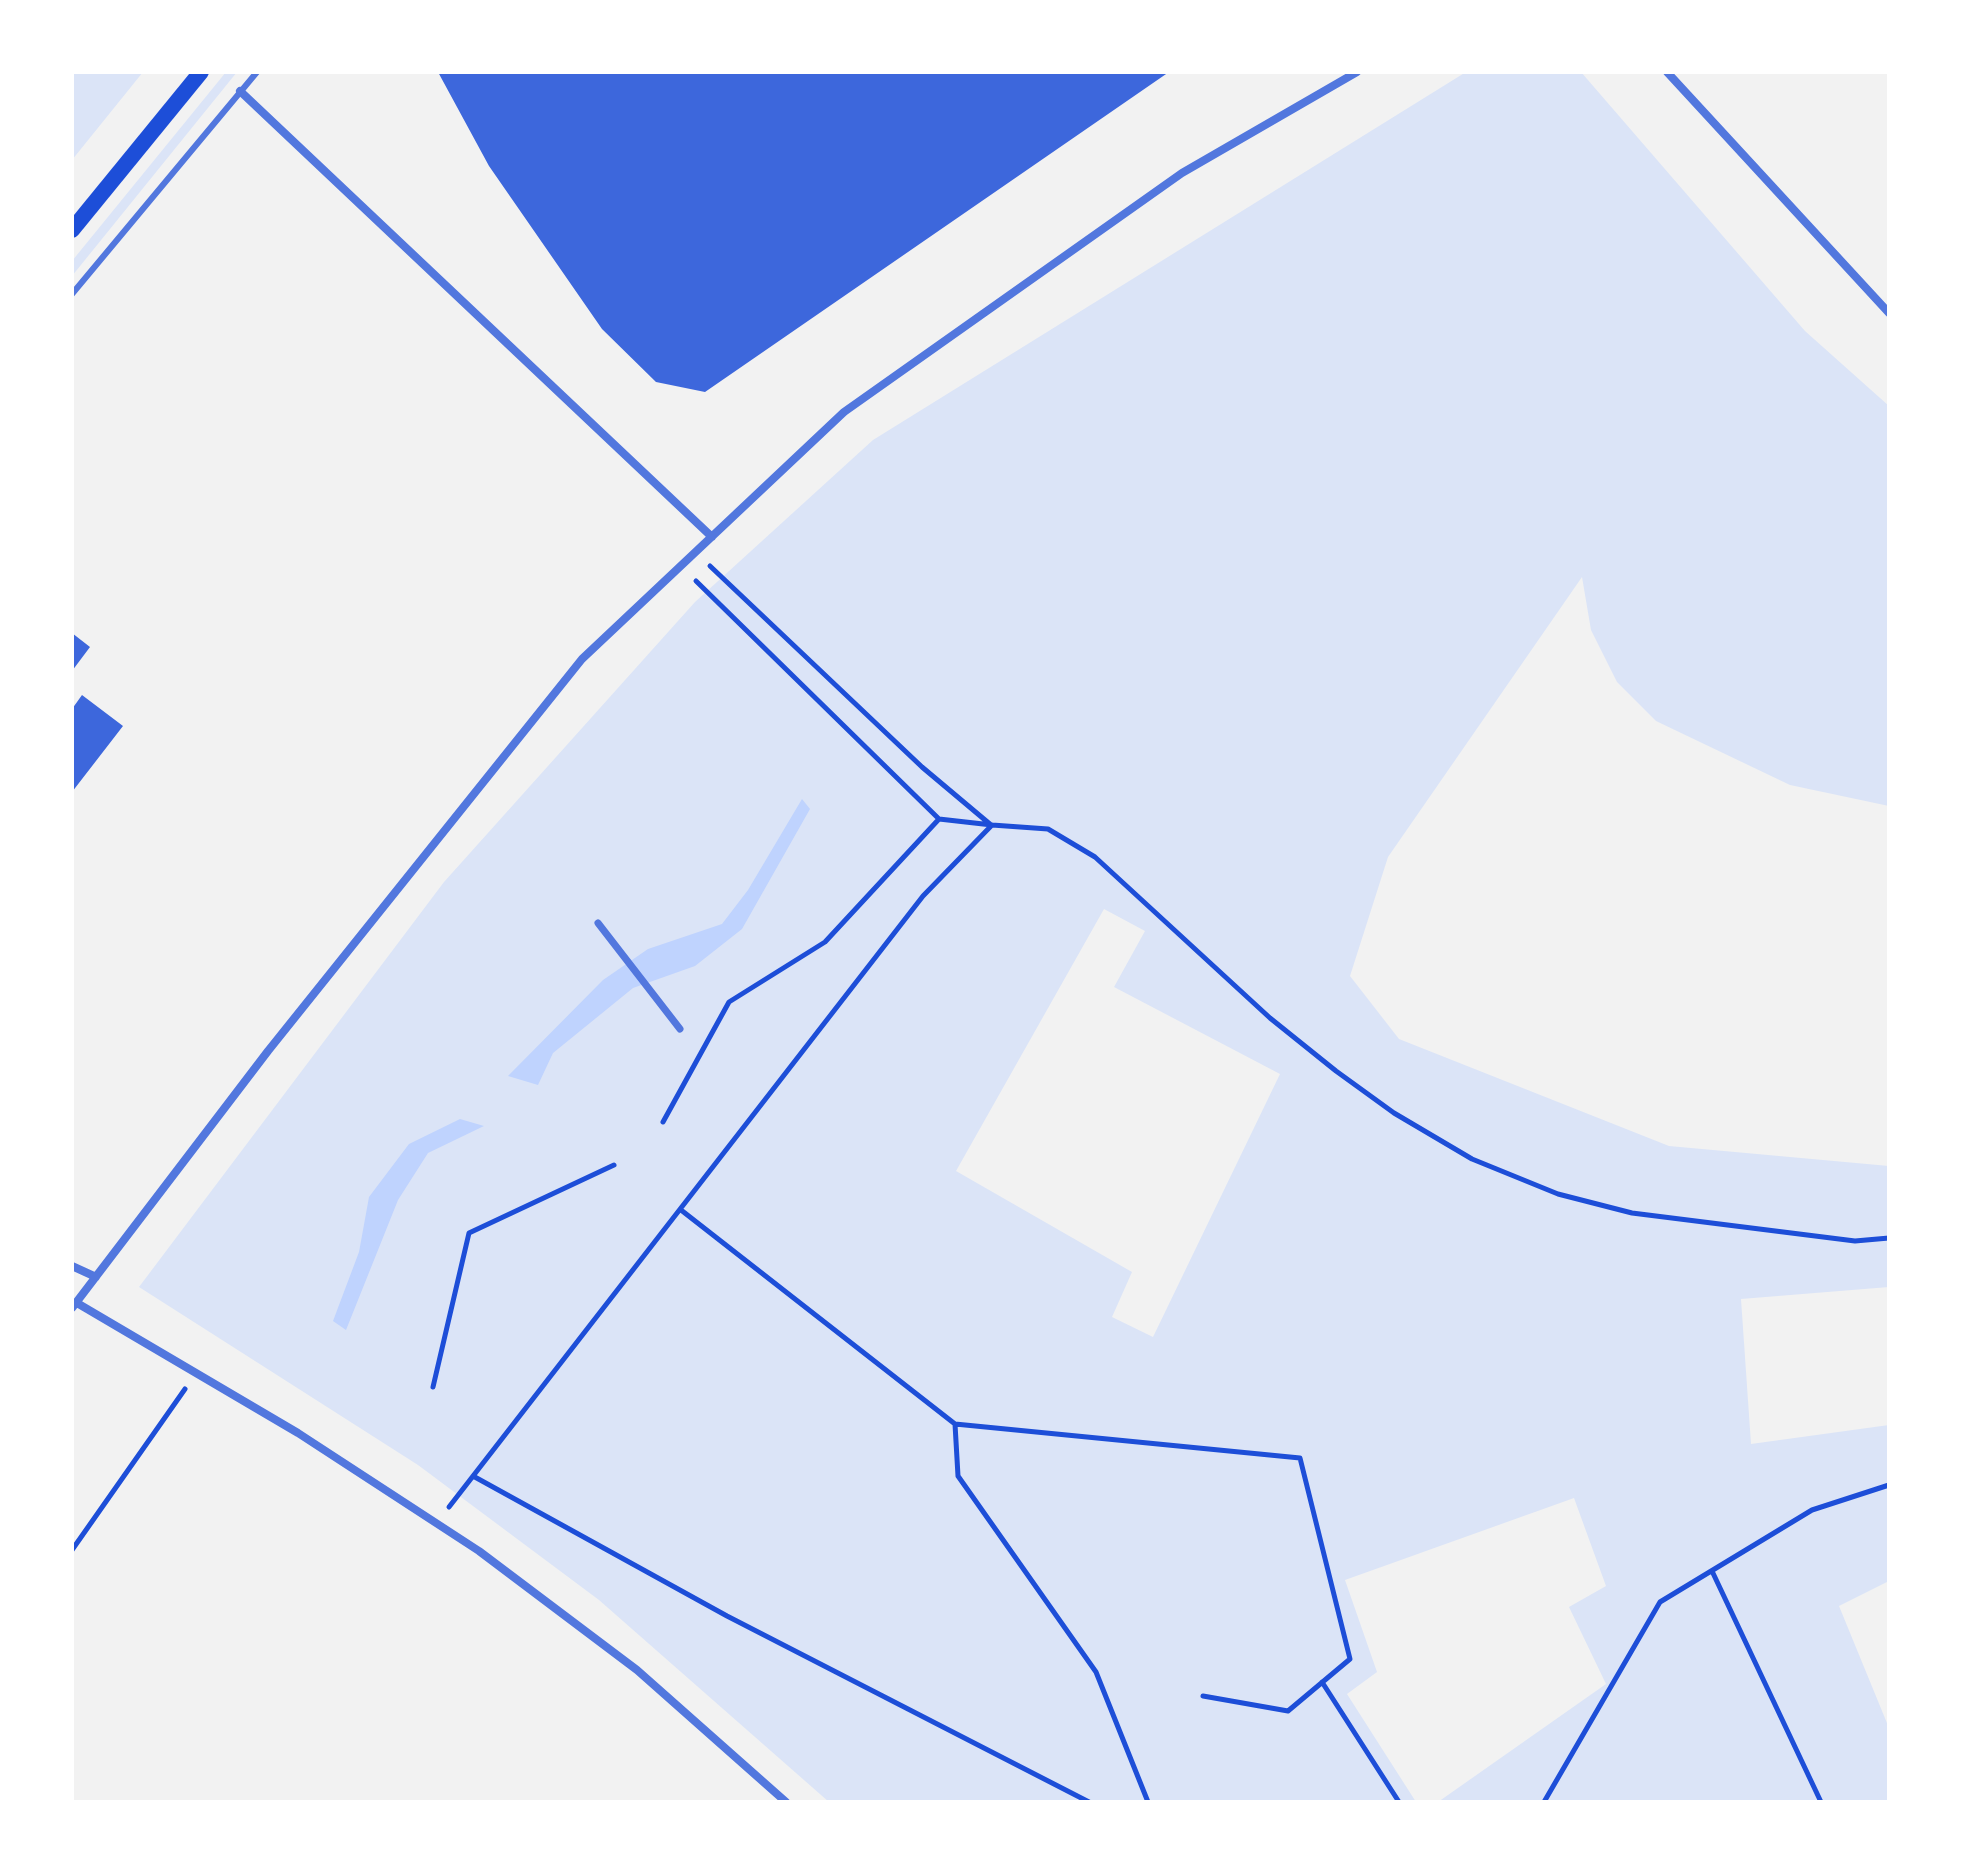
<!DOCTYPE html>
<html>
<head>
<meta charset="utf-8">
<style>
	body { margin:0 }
	#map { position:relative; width:1961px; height:1874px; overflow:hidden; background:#f2f2f2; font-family:"PT Sans Narrow",sans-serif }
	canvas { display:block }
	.frame { position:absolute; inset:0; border:74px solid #fff; pointer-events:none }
</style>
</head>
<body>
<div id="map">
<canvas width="1961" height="1874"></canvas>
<div class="frame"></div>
</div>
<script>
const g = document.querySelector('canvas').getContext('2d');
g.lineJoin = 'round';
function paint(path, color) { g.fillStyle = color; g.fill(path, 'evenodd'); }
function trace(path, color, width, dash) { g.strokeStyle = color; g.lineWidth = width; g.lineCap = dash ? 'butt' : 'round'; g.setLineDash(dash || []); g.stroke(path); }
paint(new Path2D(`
	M72 72H143L72 160Z
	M226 72H237L72 276V261Z
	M1466 72H1581L1805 331 1889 406V806L1790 785 1656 721 1617 682 1591 630 1582 577 1388 857 1350 976 1399 1039 1669 1146 1889 1166V1287L1741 1299 1751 1444 1889 1425V1581L1839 1606 1889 1728V1802H1438L1606 1684 1569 1607 1606 1586 1574 1498 1345 1580 1377 1672 1347 1694 1416 1802H829L599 1600 418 1465 139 1287 444 882 695 602 873 440ZM1104 909 1145 931 1114 987 1280 1074 1153 1337 1112 1317 1132 1272 956 1171Z`), '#dbe4f7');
paint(new Path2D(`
	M802 799 810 809 742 929 695 966 633 988 553 1053 538 1085 508 1076 603 980 648 949 722 924 748 890Z
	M460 1119 484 1126 428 1153 398 1200 346 1330 333 1321 359 1252 369 1197 409 1144Z`), '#bfd3fe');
paint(new Path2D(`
	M438 72H1169L705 392 656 382 602 329 489 166Z
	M72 633 90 647 72 671Z
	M82 695 123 726 72 792V709Z`), '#3d67dc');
trace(new Path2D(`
	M710 566 922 767 991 825
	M696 581 939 819 992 825
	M663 1122 729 1002 825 942 939 819
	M681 1210 955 1424 1300 1458 1350 1659 1288 1711 1203 1696
	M433 1387 469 1233 614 1165
	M955 1424 958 1476 1096 1672 1148 1802
	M473 1476 727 1616 1089 1802
	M449 1507 923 896 992 825 1048 829 1095 857 1270 1018 1336 1071 1394 1113 1472 1159 1558 1194 1632 1213 1855 1241 1889 1238
	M72 1550 185 1389
	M1712 1571 1821 1802
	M1322 1682 1399 1802
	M1544 1802 1660 1602 1812 1510 1889 1485`), '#1d4ed8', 5);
trace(new Path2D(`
	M72 294 257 72`), '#5277de', 6);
trace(new Path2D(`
	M598 923 680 1029`), '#5277de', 7);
trace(new Path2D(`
	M1667 72 1889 313
	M240 91 712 537
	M72 1266 96 1277
	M77 1303 298 1433 479 1551 637 1670 786 1802
	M72 1308 268 1051 582 659 844 412 1182 173 1357 72`), '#5277de', 8);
trace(new Path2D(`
	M72 230 201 72`), '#1d4ed8', 16);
</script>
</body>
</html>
